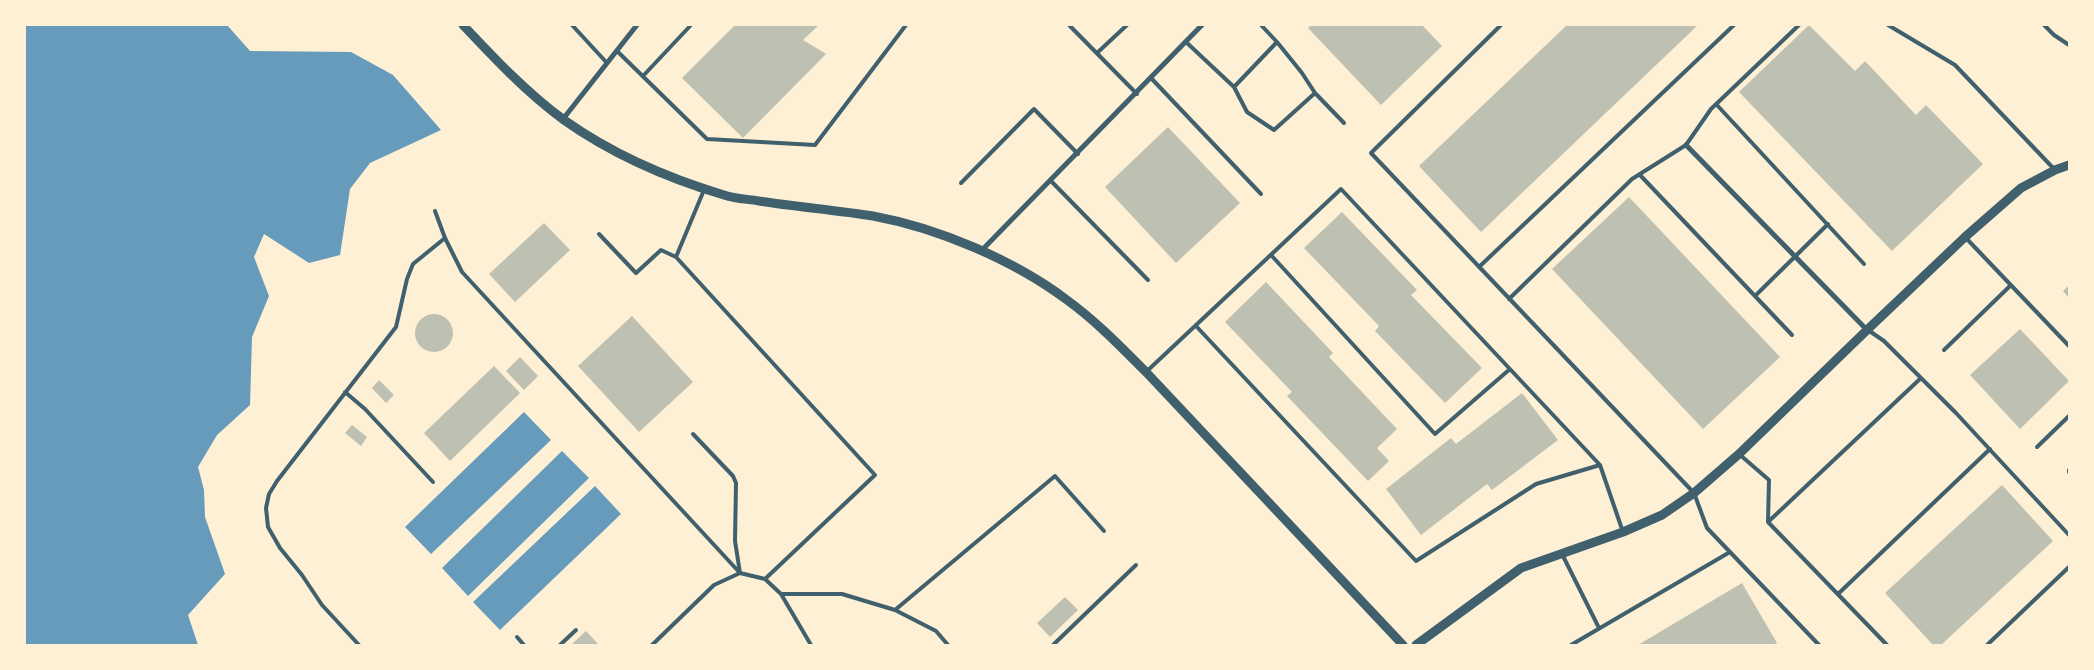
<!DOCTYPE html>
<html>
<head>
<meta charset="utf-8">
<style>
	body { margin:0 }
	#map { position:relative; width:2094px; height:670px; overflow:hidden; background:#fdf0d5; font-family:Poppins,sans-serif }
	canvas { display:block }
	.frame { position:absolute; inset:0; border:26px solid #fdf0d5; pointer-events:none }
</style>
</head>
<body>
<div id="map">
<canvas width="2094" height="670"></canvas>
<div class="frame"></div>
</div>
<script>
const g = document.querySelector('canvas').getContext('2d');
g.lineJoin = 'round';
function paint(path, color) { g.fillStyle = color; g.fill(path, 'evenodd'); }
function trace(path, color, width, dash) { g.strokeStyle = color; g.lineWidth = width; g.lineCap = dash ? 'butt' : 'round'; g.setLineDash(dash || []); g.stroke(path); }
paint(new Path2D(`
	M25 25H227L250 51 351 52 393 75 441 130 370 163 350 189 340 255 309 263 264 234 254 257 269 296 252 337 250 405 217 435 198 467 204 490 205 517 225 574 188 615 198 645H25Z
	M524 412 551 440 431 554 405 527Z
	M562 451 589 478 468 596 442 568Z
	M595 486 621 514 500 630 473 602Z`), '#669bbc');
paint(new Path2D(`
	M735 25H819L803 40 826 54 743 138 682 78Z
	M1311 25H1422L1442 46 1381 105 1308 28Z
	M1567 25H1698L1481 232 1419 166Z
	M1809 25 1855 71 1865 61 1916 115 1926 105 1983 164 1892 251 1739 92Z
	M1168 127 1240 203 1176 263 1105 187Z
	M1629 197 1780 357 1703 429 1552 269Z
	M1342 212 1417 290 1411 295 1482 368 1445 403 1375 331 1379 326 1304 248Z
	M544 223 570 250 515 302 489 274Z
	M1266 282 1333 353 1329 357 1397 429 1377 448 1389 461 1368 481 1287 396 1292 392 1225 322Z
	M2069 285V298L2063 291Z
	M415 333a19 19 0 1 1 38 0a19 19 0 1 1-38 0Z
	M632 316 693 382 639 432 578 366Z
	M2020 329 2069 381 2020 429 1970 375Z
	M520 357 538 376 524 390 506 371Z
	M494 366 520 393 450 461 424 433Z
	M379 380 394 395 386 403 372 388Z
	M1522 393 1558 440 1492 490 1487 484 1421 535 1386 489 1451 438 1456 444Z
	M352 425 367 437 361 446 345 433Z
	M2002 485 2053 541 1941 645H1933L1885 593Z
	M1742 583 1777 643 1774 645H1638Z
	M1065 597 1078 610 1050 637 1037 623Z
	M586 631 599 645 572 644Z`), '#bec0b2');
trace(new Path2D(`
	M572 25 607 63
	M1069 25 1137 94
	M1501 25 1371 153 1694 493 1707 528 1819 645
	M1888 25 1955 65 2055 170
	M2044 25 2054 35 2069 45
	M1186 42 1234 87 1277 42 1261 25
	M617 51 707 139 815 145 906 25
	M1097 53 1127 25
	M643 76 691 25
	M1151 78 1261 194
	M1234 87 1247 112 1274 130 1315 93 1302 73 1277 42
	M1315 93 1344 123
	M1716 104 1864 264
	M1640 175 1792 335
	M1051 181 1148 280
	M961 183 1034 109 1078 154
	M435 211 445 238 462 272 740 573 765 579 875 475 676 257 704 190
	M599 234 636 273 661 250 676 257
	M1965 237 2069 346
	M1271 255 1435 434 1510 369
	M1479 267 1734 25
	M1755 296 1828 224
	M1509 299 1632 179 1686 145 1711 109 1799 25
	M1196 326 1416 561 1536 484 1600 465
	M1868 330 1884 341 1956 413 2069 535
	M1944 350 2011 285
	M1146 372 1341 189 1600 465 1623 532
	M345 392 365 409 433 482
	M2037 447 2069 416
	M1739 454 1769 480 1768 522 1887 645
	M2069 470V472
	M1768 522 1921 378
	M1562 554 1599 628
	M765 579 781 594H842L895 610 936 631 948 645
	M781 594 811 645
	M1838 594 1990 449
	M895 610 1055 476 1104 531
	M517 637 524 645
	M359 645 322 605 302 575 280 548 268 527 266 508 269 494 277 481 396 327 407 279 413 264 445 238
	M560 645 576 630
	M652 645 714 585 740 573 735 541 736 483 733 476 693 434
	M1053 645 1136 565
	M1571 645 1730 552
	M1987 645 2069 567`), '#3f606c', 4);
trace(new Path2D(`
	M563 119 637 25
	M1686 145 1867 330
	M981 251 1202 25`), '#3f606c', 5);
trace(new Path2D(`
	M463 25C494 58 527 93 564 120 612 154 667 178 724 195 735 199 748 199 759 201 797 207 835 210 873 216 938 228 1014 260 1067 300 1096 321 1121 347 1146 372L1403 645
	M1416 645 1521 568 1623 532 1662 515 1694 493 1739 454 1867 330 1965 237 2021 188 2055 170 2069 165`), '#3f606c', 9);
</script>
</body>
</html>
